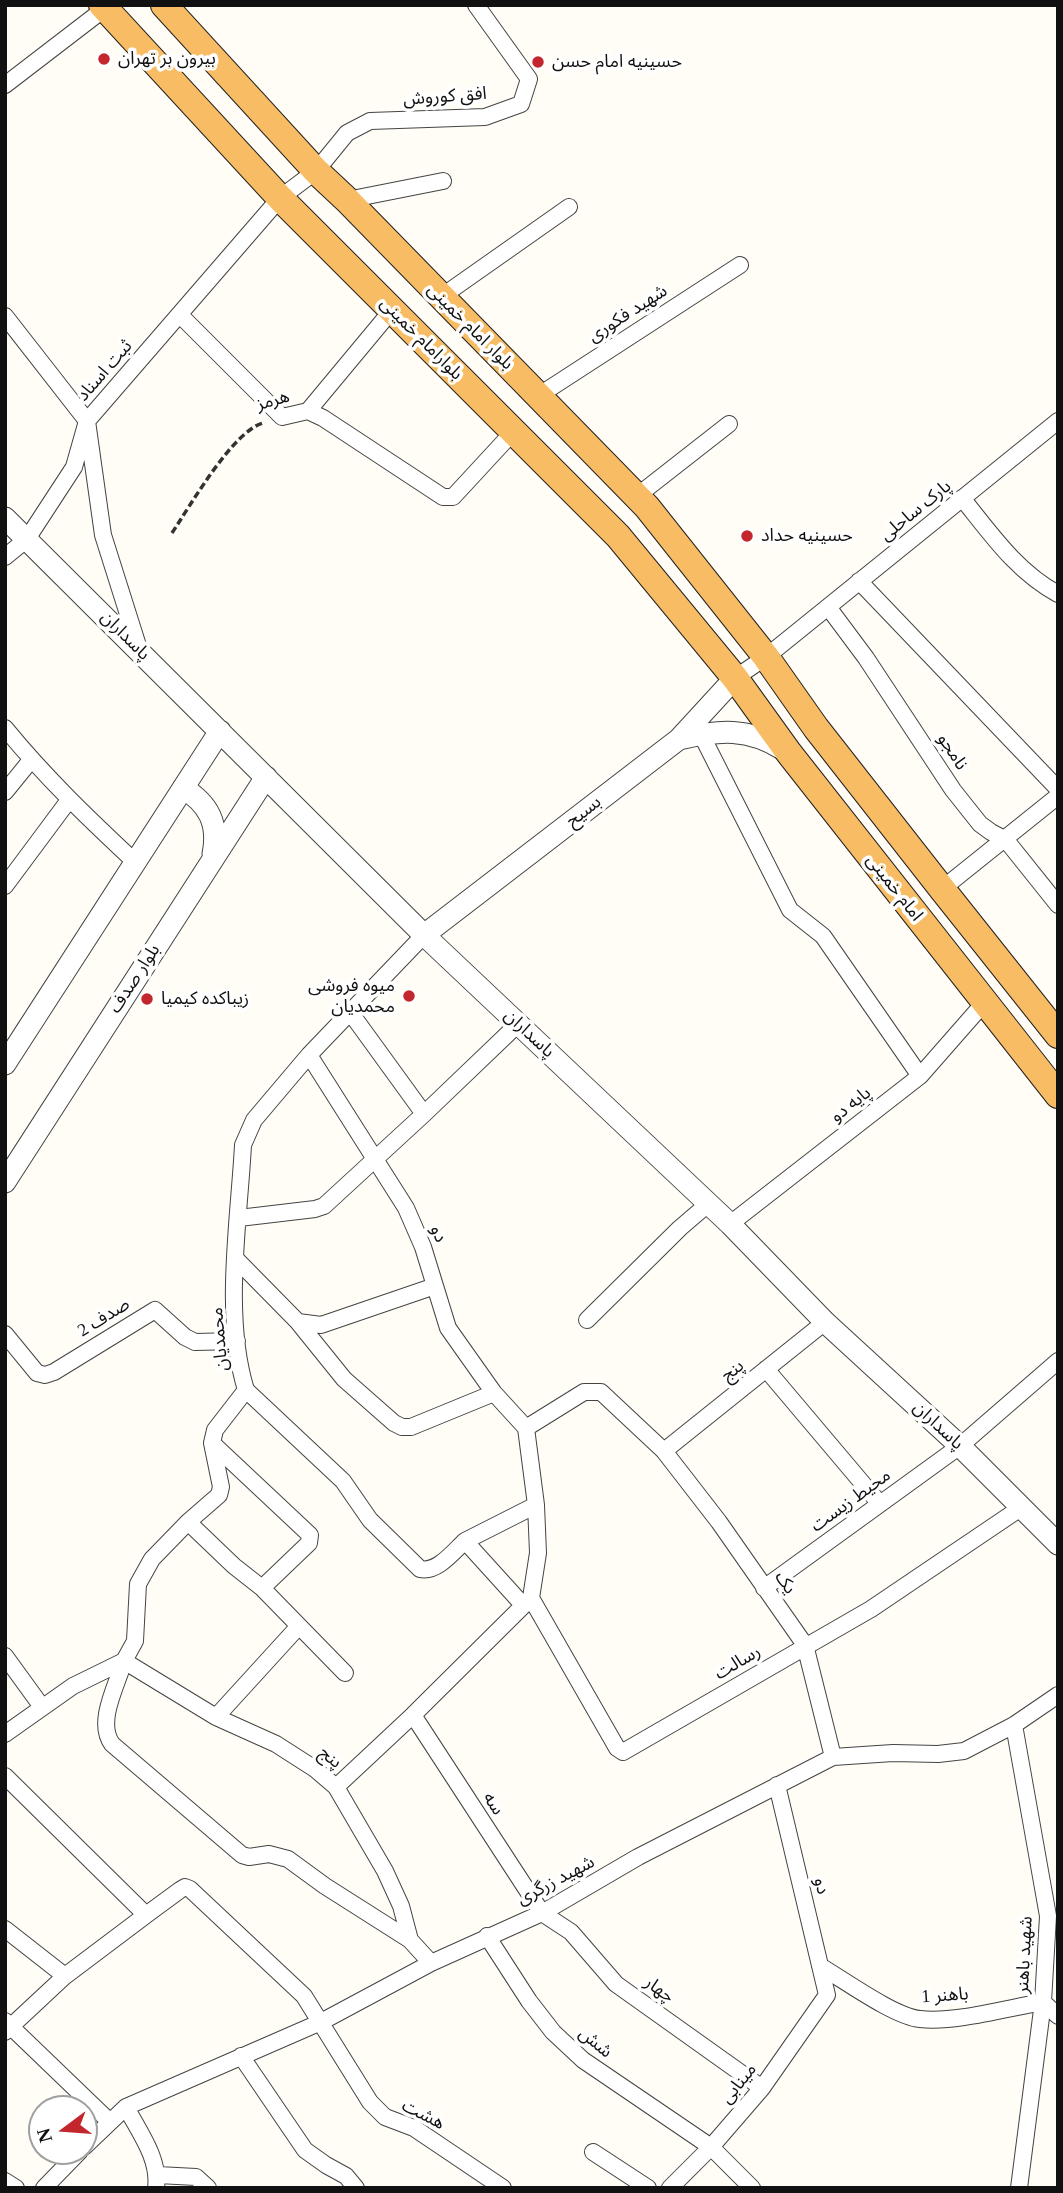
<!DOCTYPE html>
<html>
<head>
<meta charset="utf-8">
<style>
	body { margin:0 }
	#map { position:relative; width:1063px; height:2193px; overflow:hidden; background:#fffdf5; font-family:"Times New Roman",serif }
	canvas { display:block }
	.frame { position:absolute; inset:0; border:7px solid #111; pointer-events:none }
	.north { position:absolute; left:28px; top:2095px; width:70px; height:70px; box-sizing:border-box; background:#fff; border:2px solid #a0a0a0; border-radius:50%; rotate:254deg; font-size:19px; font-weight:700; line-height:28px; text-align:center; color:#111 }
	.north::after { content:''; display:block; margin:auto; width:24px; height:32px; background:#c4262e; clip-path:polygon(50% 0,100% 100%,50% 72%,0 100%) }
</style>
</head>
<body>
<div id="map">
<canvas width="1063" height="2193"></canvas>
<div class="frame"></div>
<div class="north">N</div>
</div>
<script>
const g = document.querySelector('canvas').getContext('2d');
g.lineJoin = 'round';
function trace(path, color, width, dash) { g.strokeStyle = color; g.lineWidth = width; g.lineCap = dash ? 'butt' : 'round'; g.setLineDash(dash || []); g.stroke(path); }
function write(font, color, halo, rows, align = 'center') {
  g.font = font + ' "Times New Roman","Noto Sans Arabic",serif'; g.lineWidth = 7; g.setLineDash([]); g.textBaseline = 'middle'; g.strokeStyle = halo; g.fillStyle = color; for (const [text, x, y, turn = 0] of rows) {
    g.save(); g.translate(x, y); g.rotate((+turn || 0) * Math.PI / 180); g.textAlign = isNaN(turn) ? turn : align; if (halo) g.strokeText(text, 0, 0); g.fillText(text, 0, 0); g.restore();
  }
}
const minor = new Path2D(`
	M5 85 104 9
	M347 200 443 181
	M441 297 569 207
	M180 315 282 417 308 411 392 310
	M5 316 87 421 74 467 27 539 5 557
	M538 396 740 265
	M308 411 323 418 443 497H453L514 431
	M637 496 729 424
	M962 498C991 534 1017 572 1058 594
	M859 581 1058 789
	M828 607 866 658 953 790 980 824 991 832 1006 840 1058 905
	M139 649 103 535 87 421 280 198 316 171 347 133 370 121 485 117 521 104 529 79 476 5
	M735 678 766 657 1058 421
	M5 728C45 777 89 819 135 862
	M701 734 790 910 823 936 920 1076
	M5 792 31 760
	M5 886 69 800
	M942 889 1058 796
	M350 1012 424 1114
	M309 1055 406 1208 423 1247 448 1328 494 1393 526 1428
	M239 1218 315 1209 324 1206 424 1114 518 1024
	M730 1224 920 1076 984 1003
	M235 1258 298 1322 321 1325 435 1286
	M587 1320 680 1228 708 1204
	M298 1322 344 1379 394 1423 402 1427H411L494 1393
	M5 1334 37 1373 45 1375 54 1372 155 1310 185 1337 195 1342 237 1341
	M766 1369 880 1504
	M246 1390 343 1481 370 1520 420 1569C437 1573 453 1552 465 1541L523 1605
	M212 1443 310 1535 309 1543 262 1588
	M664 1451 825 1322
	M188 1522 234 1566 262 1588 345 1673
	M465 1541 536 1505
	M764 1588 960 1446 1058 1361
	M531 1598 617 1748 623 1752 871 1609 1022 1507
	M5 1656 42 1707
	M413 1715 542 1913 571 1932 616 1984 762 2088
	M216 1717 299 1626
	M1014 1725 1048 1916 1043 2002 1019 2188
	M5 1734 73 1686 124 1661 135 1641 138 1584 152 1559 188 1522 219 1495 221 1487 212 1443 215 1430 246 1390C223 1316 239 1221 243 1145L254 1120 309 1055 424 935
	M5 1776 146 1915 65 1976 5 2032
	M336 1787 413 1715 531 1598 538 1553 536 1505 526 1428 584 1392H601L664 1451 719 1522 805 1645 833 1757
	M146 1915 180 1890 185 1887 190 1889 304 1996 370 2102 385 2117 414 2128 503 2188
	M5 1929 65 1976
	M487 1936 529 2001 553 2032 583 2060 711 2147 752 2188
	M410 1940 325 1886 288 1859 269 1854 249 1857 242 1855 112 1744C96 1722 117 1685 124 1661L216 1717 276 1744 315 1769 336 1787 385 1871 401 1906 410 1940 431 1963
	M820 1966C844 1980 895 2017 920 2019 955 2023 1007 2008 1043 2002L1058 2016
	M5 2021 109 2121
	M241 2056 305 2150 326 2165 346 2176 356 2188
	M126 2107C139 2132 160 2159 156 2188
	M84 2147 126 2107 321 2022 431 1963 542 1913 638 1857 833 1757 893 1753 938 1754 964 1751 1014 1725 1058 1695
	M593 2152 648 2188
	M158 2175 196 2177 208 2188
	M5 2181 16 2188
	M44 2188 80 2151
	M670 2188 711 2147 762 2088 827 1995 777 1785`);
const tertiary = new Path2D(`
	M5 518 424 935 730 1224 825 1322 960 1446 1058 1544
	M679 739C719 730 748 727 784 750
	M183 788C209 804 219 824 213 854
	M424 935 679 739 735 678
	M5 1064 220 731
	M5 1182 266 777`);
const trunk = new Path2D(`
	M102 5 280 198 618 536 735 678 789 753 1058 1095
	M164 5 316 171 347 200 647 507 766 657 816 728 942 889 1058 1035`);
trace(minor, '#444', 18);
trace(tertiary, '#444', 23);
trace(trunk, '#222', 28);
trace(new Path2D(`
	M172 533C190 506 233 431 263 423`), '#333', 3.5, [7, 3.5]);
trace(minor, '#fff', 16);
trace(tertiary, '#fff', 21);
trace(trunk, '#f7bc64', 26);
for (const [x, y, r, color] of [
	[104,59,7,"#c4262e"],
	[538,62,7,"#c4262e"],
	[747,536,7,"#c4262e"],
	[409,996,7,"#c4262e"],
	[147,999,7,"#c4262e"]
]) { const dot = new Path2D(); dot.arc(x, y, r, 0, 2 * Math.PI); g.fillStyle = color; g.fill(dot); trace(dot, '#fff', 2.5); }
write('18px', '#111', '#fff', [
	["بیرون بر تهران",118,59],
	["حسینیه امام حسن",552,62],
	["حسینیه حداد",761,536],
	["میوه فروشی",395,986,"right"],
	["محمدیان",395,1007,"right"],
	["زیباکده کیمیا",161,999]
], 'left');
write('18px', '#111', '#fff', [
	["افق کوروش",445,97,-4],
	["شهید فکوری",628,314,-33],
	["بلوار امام خمینی",470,327,45],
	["بلوارامام خمینی",421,339,45],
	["ثبت اسناد",105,371,-49],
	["هرمز",273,401,-16],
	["پارک ساحلی",916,511,-39],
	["پاسداران",125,636,45],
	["نامجو",952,752,57],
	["بسیح",584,812,-38],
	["امام خمینی",894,888,52],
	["بلوار صدف",135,979,-57],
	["پاسداران",529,1034,43],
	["پایه دو",851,1105,-38],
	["دو",438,1234,68],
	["صدف 2",104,1318,-32],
	["محمدیان",220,1339,-95],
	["پنج",733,1371,-39],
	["پاسداران",938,1426,43],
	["محیط زیست",851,1501,-36],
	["یک",785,1583,55],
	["رسالت",738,1663,-31],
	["پنج",330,1758,38],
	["سه",493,1804,57],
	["شهید زرگری",556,1881,-28],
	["دو",821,1886,77],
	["شهید باهنر",1025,1955,-87],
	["چهار",659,1990,36],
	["باهنر 1",945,1996,-4],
	["شش",595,2043,39],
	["مینابی",739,2084,-51],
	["هشت",423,2115,27]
]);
</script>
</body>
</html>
